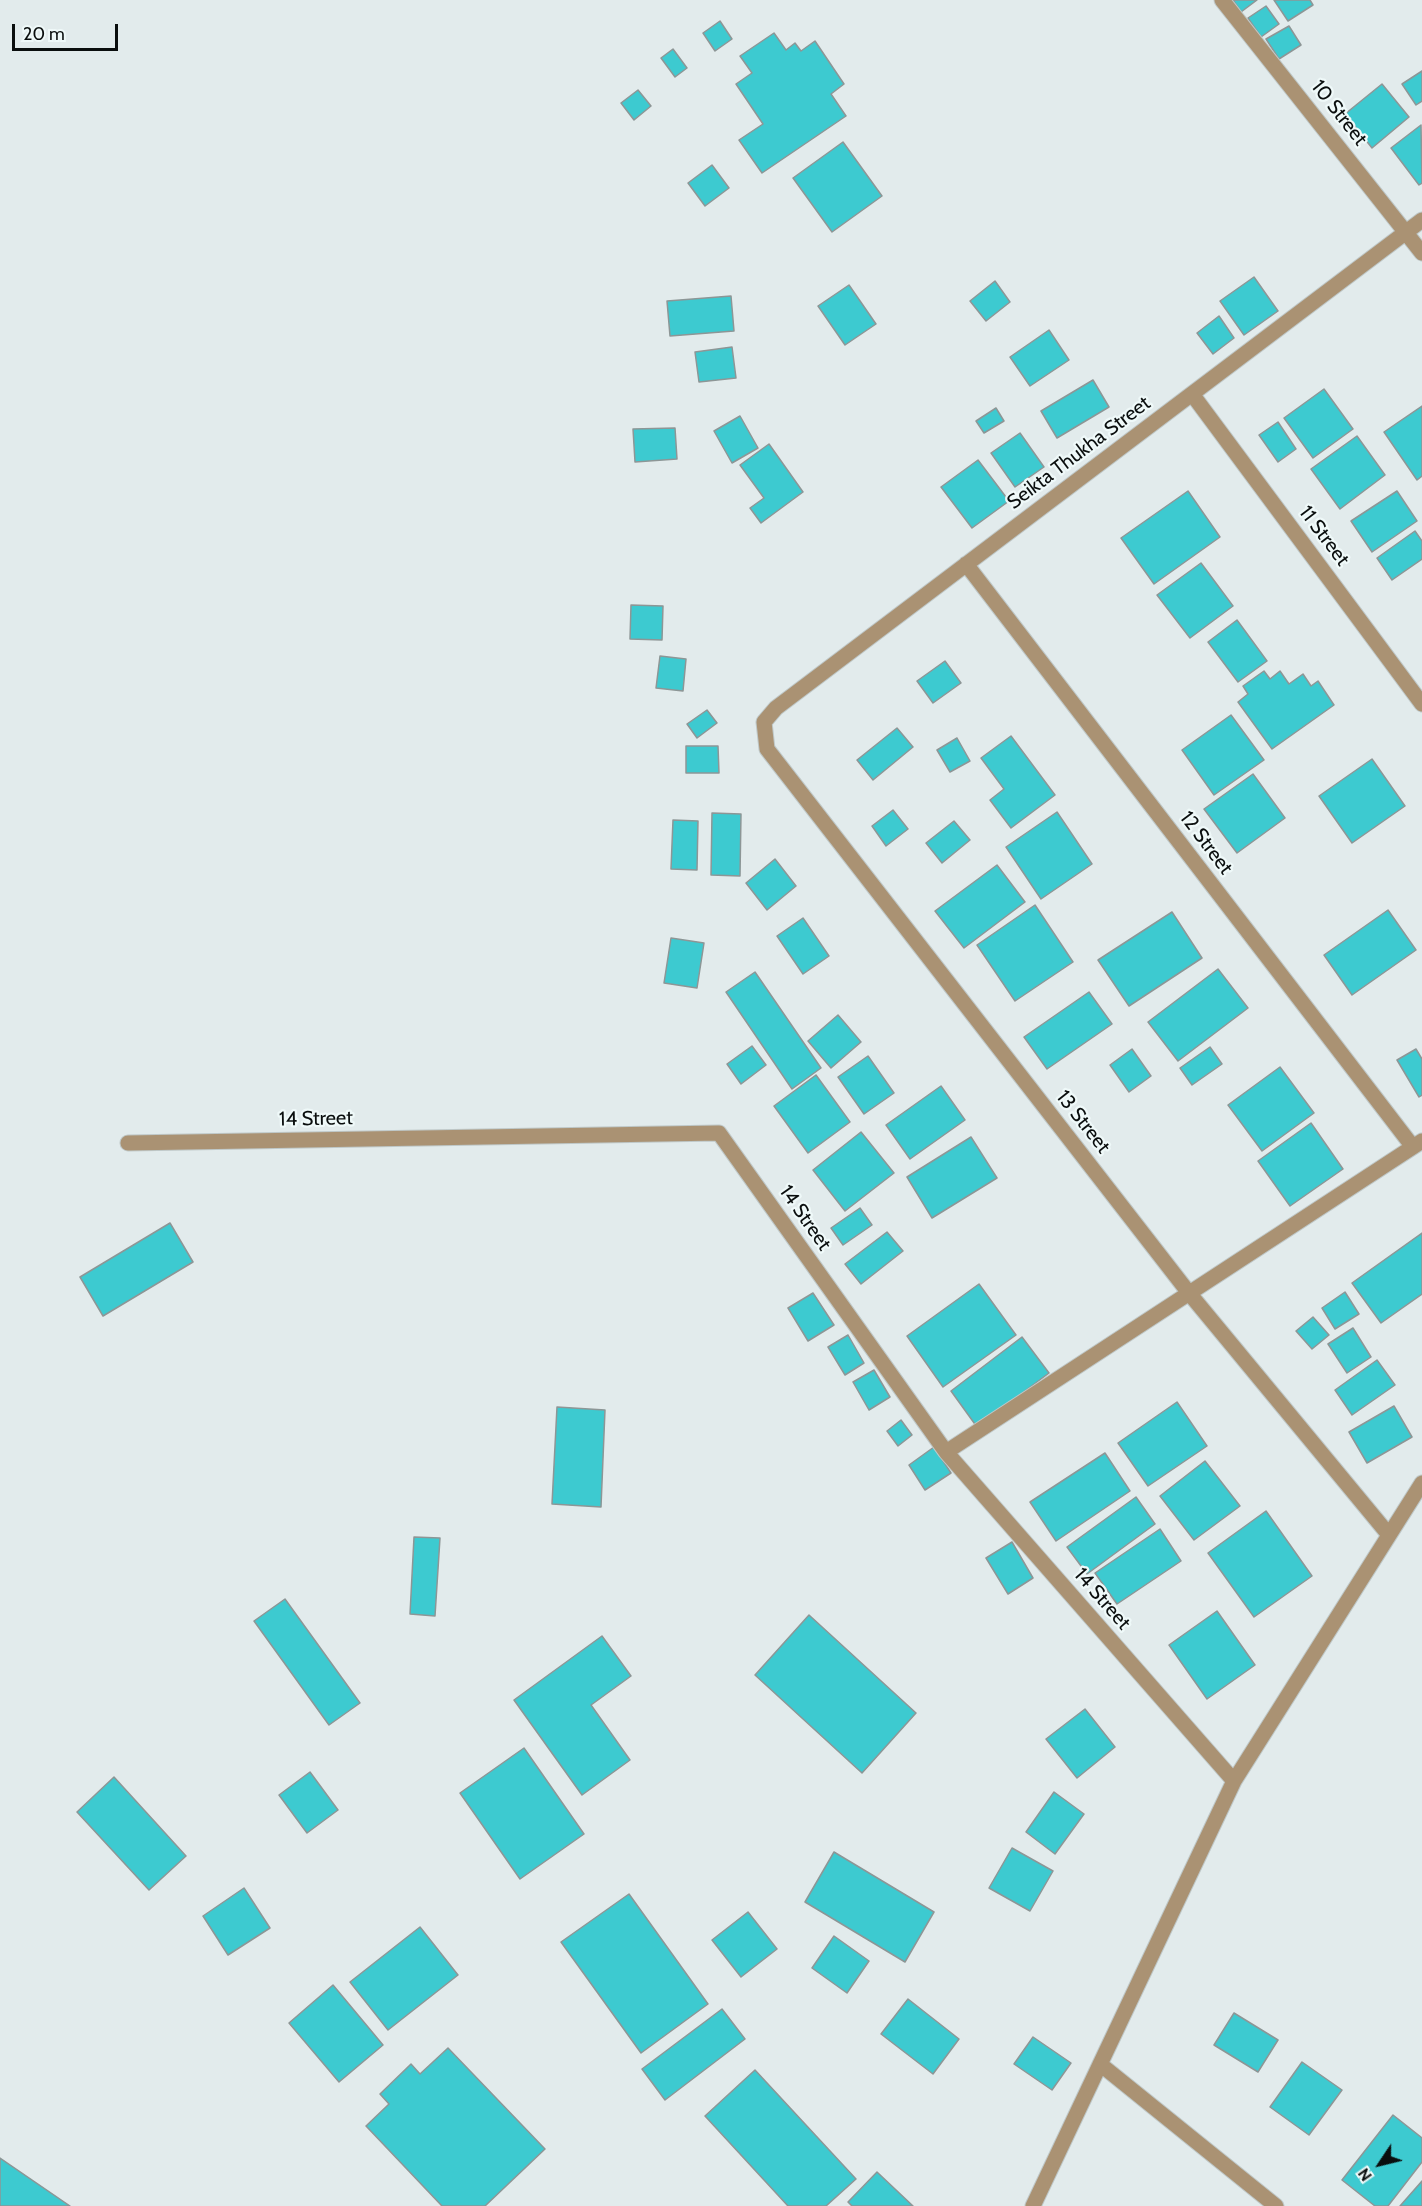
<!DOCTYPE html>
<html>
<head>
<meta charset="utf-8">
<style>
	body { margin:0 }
	#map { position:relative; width:1422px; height:2206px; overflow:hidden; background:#e2ebec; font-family:Cabin,sans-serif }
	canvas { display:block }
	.north { position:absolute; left:1350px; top:2134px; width:60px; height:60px; -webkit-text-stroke:4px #eff9f9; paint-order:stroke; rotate:235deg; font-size:16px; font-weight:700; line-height:24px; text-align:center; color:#0a0e0e }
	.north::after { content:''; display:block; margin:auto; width:21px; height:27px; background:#0a0e0e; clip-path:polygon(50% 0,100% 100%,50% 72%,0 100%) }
	.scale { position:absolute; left:12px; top:24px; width:106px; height:27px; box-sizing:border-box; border:3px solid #0a0e0e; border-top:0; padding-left:8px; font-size:18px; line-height:21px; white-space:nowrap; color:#0a0e0e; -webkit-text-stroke:4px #eff9f9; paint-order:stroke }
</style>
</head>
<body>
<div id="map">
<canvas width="1422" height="2206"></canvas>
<div class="north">N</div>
<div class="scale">20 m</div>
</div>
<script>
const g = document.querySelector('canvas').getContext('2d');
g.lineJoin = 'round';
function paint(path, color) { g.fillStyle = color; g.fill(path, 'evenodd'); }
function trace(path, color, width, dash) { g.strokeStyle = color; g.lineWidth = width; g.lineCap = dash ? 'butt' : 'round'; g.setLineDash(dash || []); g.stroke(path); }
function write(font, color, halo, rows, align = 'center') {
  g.font = font + ' Cabin,sans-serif'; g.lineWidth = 4.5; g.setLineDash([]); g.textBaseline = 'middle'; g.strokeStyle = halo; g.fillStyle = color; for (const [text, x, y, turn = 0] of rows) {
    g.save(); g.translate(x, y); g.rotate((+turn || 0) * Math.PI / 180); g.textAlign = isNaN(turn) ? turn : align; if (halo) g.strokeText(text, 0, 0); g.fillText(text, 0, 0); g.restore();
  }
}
const building = new Path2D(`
	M1233 0H1257L1241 12Z
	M1274 0H1310L1313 5 1288 21Z
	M1266 6 1279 24 1261 37 1248 18Z
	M720 21 732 39 715 51 703 33Z
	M1289 26 1301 45 1279 59 1266 39Z
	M774 33 786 50 795 43 801 51 815 41 844 84 831 94 846 116 762 173 739 140 763 124 736 84 752 73 740 56Z
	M673 49 687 68 675 77 661 58Z
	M1422 71V101L1416 105 1402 84Z
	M1382 84 1409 117 1372 148 1345 114Z
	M638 90 651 106 634 120 621 103Z
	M1421 125 1422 183 1419 185 1391 148Z
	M843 142 882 196 832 232 793 178Z
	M712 165 729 188 705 206 688 183Z
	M1254 277 1278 311 1244 335 1220 301Z
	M995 281 1010 302 986 321 970 301Z
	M849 285 876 324 845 345 818 306Z
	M731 296 734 331 670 336 667 301Z
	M1219 316 1234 338 1213 354 1197 333Z
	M1049 330 1069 360 1030 386 1010 357Z
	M732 347 736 378 699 382 695 352Z
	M1093 380 1109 407 1057 438 1041 411Z
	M1324 389 1353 429 1313 458 1284 418Z
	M1422 406V476L1417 480 1384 432Z
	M996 408 1004 421 984 433 976 421Z
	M740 416 758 448 732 463 714 431Z
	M1278 422 1296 449 1278 462 1259 435Z
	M675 428 677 459 635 462 633 429Z
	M1020 433 1044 467 1015 487 991 453Z
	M1357 436 1385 475 1340 509 1311 469Z
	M769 444 803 492 761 523 750 508 764 498 740 465Z
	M978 460 1009 501 972 528 941 487Z
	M1188 491 1220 537 1154 584 1121 538Z
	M1397 491 1417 521 1372 552 1351 521Z
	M1415 531 1422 541V559L1392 580 1377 558Z
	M1201 563 1233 606 1190 638 1157 595Z
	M631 605 663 606 662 640 630 639Z
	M1237 620 1267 661 1238 682 1208 642Z
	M660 656 686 659 683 691 656 688Z
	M945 661 961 683 933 703 917 681Z
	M1264 671 1270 679 1280 671 1289 684 1303 674 1311 686 1318 681 1334 705 1272 749 1238 702 1248 694 1243 686Z
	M707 710 717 723 697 738 687 724Z
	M1231 715 1264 760 1214 795 1182 750Z
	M897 728 913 747 873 780 857 760Z
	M1011 736 1055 795 1011 828 990 800 1004 789 981 758Z
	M957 738 970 761 950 772 937 750Z
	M686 746H718L719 773H686Z
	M1372 759 1405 806 1352 843 1319 796Z
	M1253 774 1285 818 1237 853 1204 809Z
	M893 810 908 829 886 846 872 826Z
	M1057 812 1092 864 1041 899 1006 847Z
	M712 813 741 814 740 876 711 875Z
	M673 820 698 821 697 870 671 869Z
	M954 821 970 840 942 863 926 843Z
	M775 859 796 886 767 910 746 883Z
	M997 865 1025 902 964 948 935 911Z
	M1035 905 1073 962 1015 1001 977 945Z
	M1388 910 1416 950 1352 995 1324 955Z
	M1172 912 1202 958 1129 1006 1098 960Z
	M803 918 829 956 803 974 777 936Z
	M671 938 704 943 697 988 664 983Z
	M1218 969 1248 1008 1178 1061 1148 1022Z
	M755 972 821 1068 792 1089 726 992Z
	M1089 992 1112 1024 1047 1069 1024 1037Z
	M838 1015 861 1042 831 1068 808 1041Z
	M752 1046 766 1065 741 1084 727 1064Z
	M1210 1047 1222 1064 1192 1085 1180 1068Z
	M1132 1049 1151 1076 1129 1092 1110 1065Z
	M1416 1049 1422 1059V1095L1419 1097 1397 1060Z
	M868 1056 894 1093 864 1114 838 1077Z
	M1280 1067 1314 1113 1262 1151 1228 1105Z
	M816 1075 850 1122 808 1153 774 1106Z
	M941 1086 965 1120 910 1159 886 1125Z
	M1311 1123 1343 1169 1290 1206 1258 1161Z
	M861 1132 894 1173 845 1211 813 1170Z
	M971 1137 997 1178 932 1218 907 1177Z
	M860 1208 872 1225 843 1245 831 1228Z
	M170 1223 193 1262 103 1316 80 1277Z
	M887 1232 903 1251 861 1284 845 1264Z
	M1422 1233V1294L1381 1323 1352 1283Z
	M979 1284 1016 1335 943 1387 907 1336Z
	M1345 1292 1359 1314 1335 1329 1322 1308Z
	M813 1293 834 1325 808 1341 788 1308Z
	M1313 1317 1329 1335 1312 1349 1296 1331Z
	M1353 1328 1371 1357 1347 1373 1328 1344Z
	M848 1335 864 1363 845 1375 828 1347Z
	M1022 1337 1049 1373 977 1427 951 1391Z
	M1377 1360 1395 1385 1352 1415 1335 1390Z
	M874 1370 890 1397 869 1410 853 1382Z
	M1177 1402 1207 1446 1148 1486 1118 1443Z
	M1394 1406 1412 1437 1367 1463 1349 1432Z
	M557 1407 605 1410 601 1507 552 1504Z
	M901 1420 912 1435 898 1446 887 1431Z
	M934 1447 951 1473 925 1490 909 1465Z
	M1105 1453 1130 1491 1056 1541 1030 1502Z
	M1205 1461 1240 1506 1194 1540 1160 1496Z
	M1136 1497 1155 1524 1087 1574 1067 1547Z
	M1266 1511 1312 1576 1254 1617 1208 1553Z
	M1160 1529 1181 1561 1117 1604 1095 1573Z
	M414 1537 440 1538 435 1616 410 1614Z
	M1012 1542 1033 1578 1008 1594 986 1558Z
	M285 1599 360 1703 329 1725 254 1621Z
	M1217 1611 1255 1665 1207 1699 1169 1645Z
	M809 1615 916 1713 862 1773 755 1675Z
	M602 1636 631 1676 591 1705 630 1760 582 1795 514 1700Z
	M1085 1709 1115 1747 1077 1778 1046 1739Z
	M524 1748 584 1834 520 1879 460 1793Z
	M310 1772 338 1810 307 1833 279 1795Z
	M114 1777 186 1856 149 1890 77 1812Z
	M1054 1792 1084 1814 1055 1854 1026 1832Z
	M1012 1848 1053 1871 1030 1911 989 1888Z
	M834 1852 934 1912 905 1962 805 1902Z
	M244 1888 270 1928 228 1955 203 1916Z
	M629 1894 708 2004 641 2053 561 1942Z
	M748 1912 777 1949 741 1977 712 1940Z
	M420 1927 458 1975 388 2030 350 1982Z
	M834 1936 869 1961 847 1993 812 1968Z
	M333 1985 383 2045 339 2082 289 2023Z
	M908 1999 959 2039 933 2074 881 2034Z
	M722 2009 745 2039 665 2100 642 2069Z
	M1234 2013 1278 2040 1258 2072 1214 2045Z
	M1033 2037 1071 2063 1052 2090 1014 2064Z
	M448 2048 545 2149 485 2206H442L366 2126 389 2104 380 2094 411 2064 420 2074Z
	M1302 2062 1342 2090 1309 2135 1270 2107Z
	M755 2070 856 2179 826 2206H788L705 2116Z
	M1393 2115 1422 2138V2162L1388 2206H1375L1342 2180Z
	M0 2158 70 2206H0Z
	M877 2172 913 2206H852L848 2202Z
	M1422 2181V2206H1400Z`);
paint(building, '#3dcad0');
trace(building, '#8d9696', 1.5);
const minor = new Path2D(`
	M1222 0 1422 253
	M1192 394 1422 704
	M966 564 1413 1147
	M128 1143 719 1133 946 1452 1234 1781
	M946 1452 1422 1141
	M1389 1535 1189 1293 767 749 764 722 776 708 1422 220
	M1100 2064 1276 2206
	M1033 2206 1234 1781 1422 1483`);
trace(minor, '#bfc8c8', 17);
trace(minor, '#aa9273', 15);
write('20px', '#0a0e0e', '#eff9f9', [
	["10 Street",1339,113,52],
	["Seikta Thukha Street",1079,453,-37],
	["11 Street",1324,536,53],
	["12 Street",1206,843,53],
	["14 Street",316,1119,-1],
	["13 Street",1083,1122,52],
	["14 Street",805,1218,55],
	["14 Street",1102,1599,49]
]);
</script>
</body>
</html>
